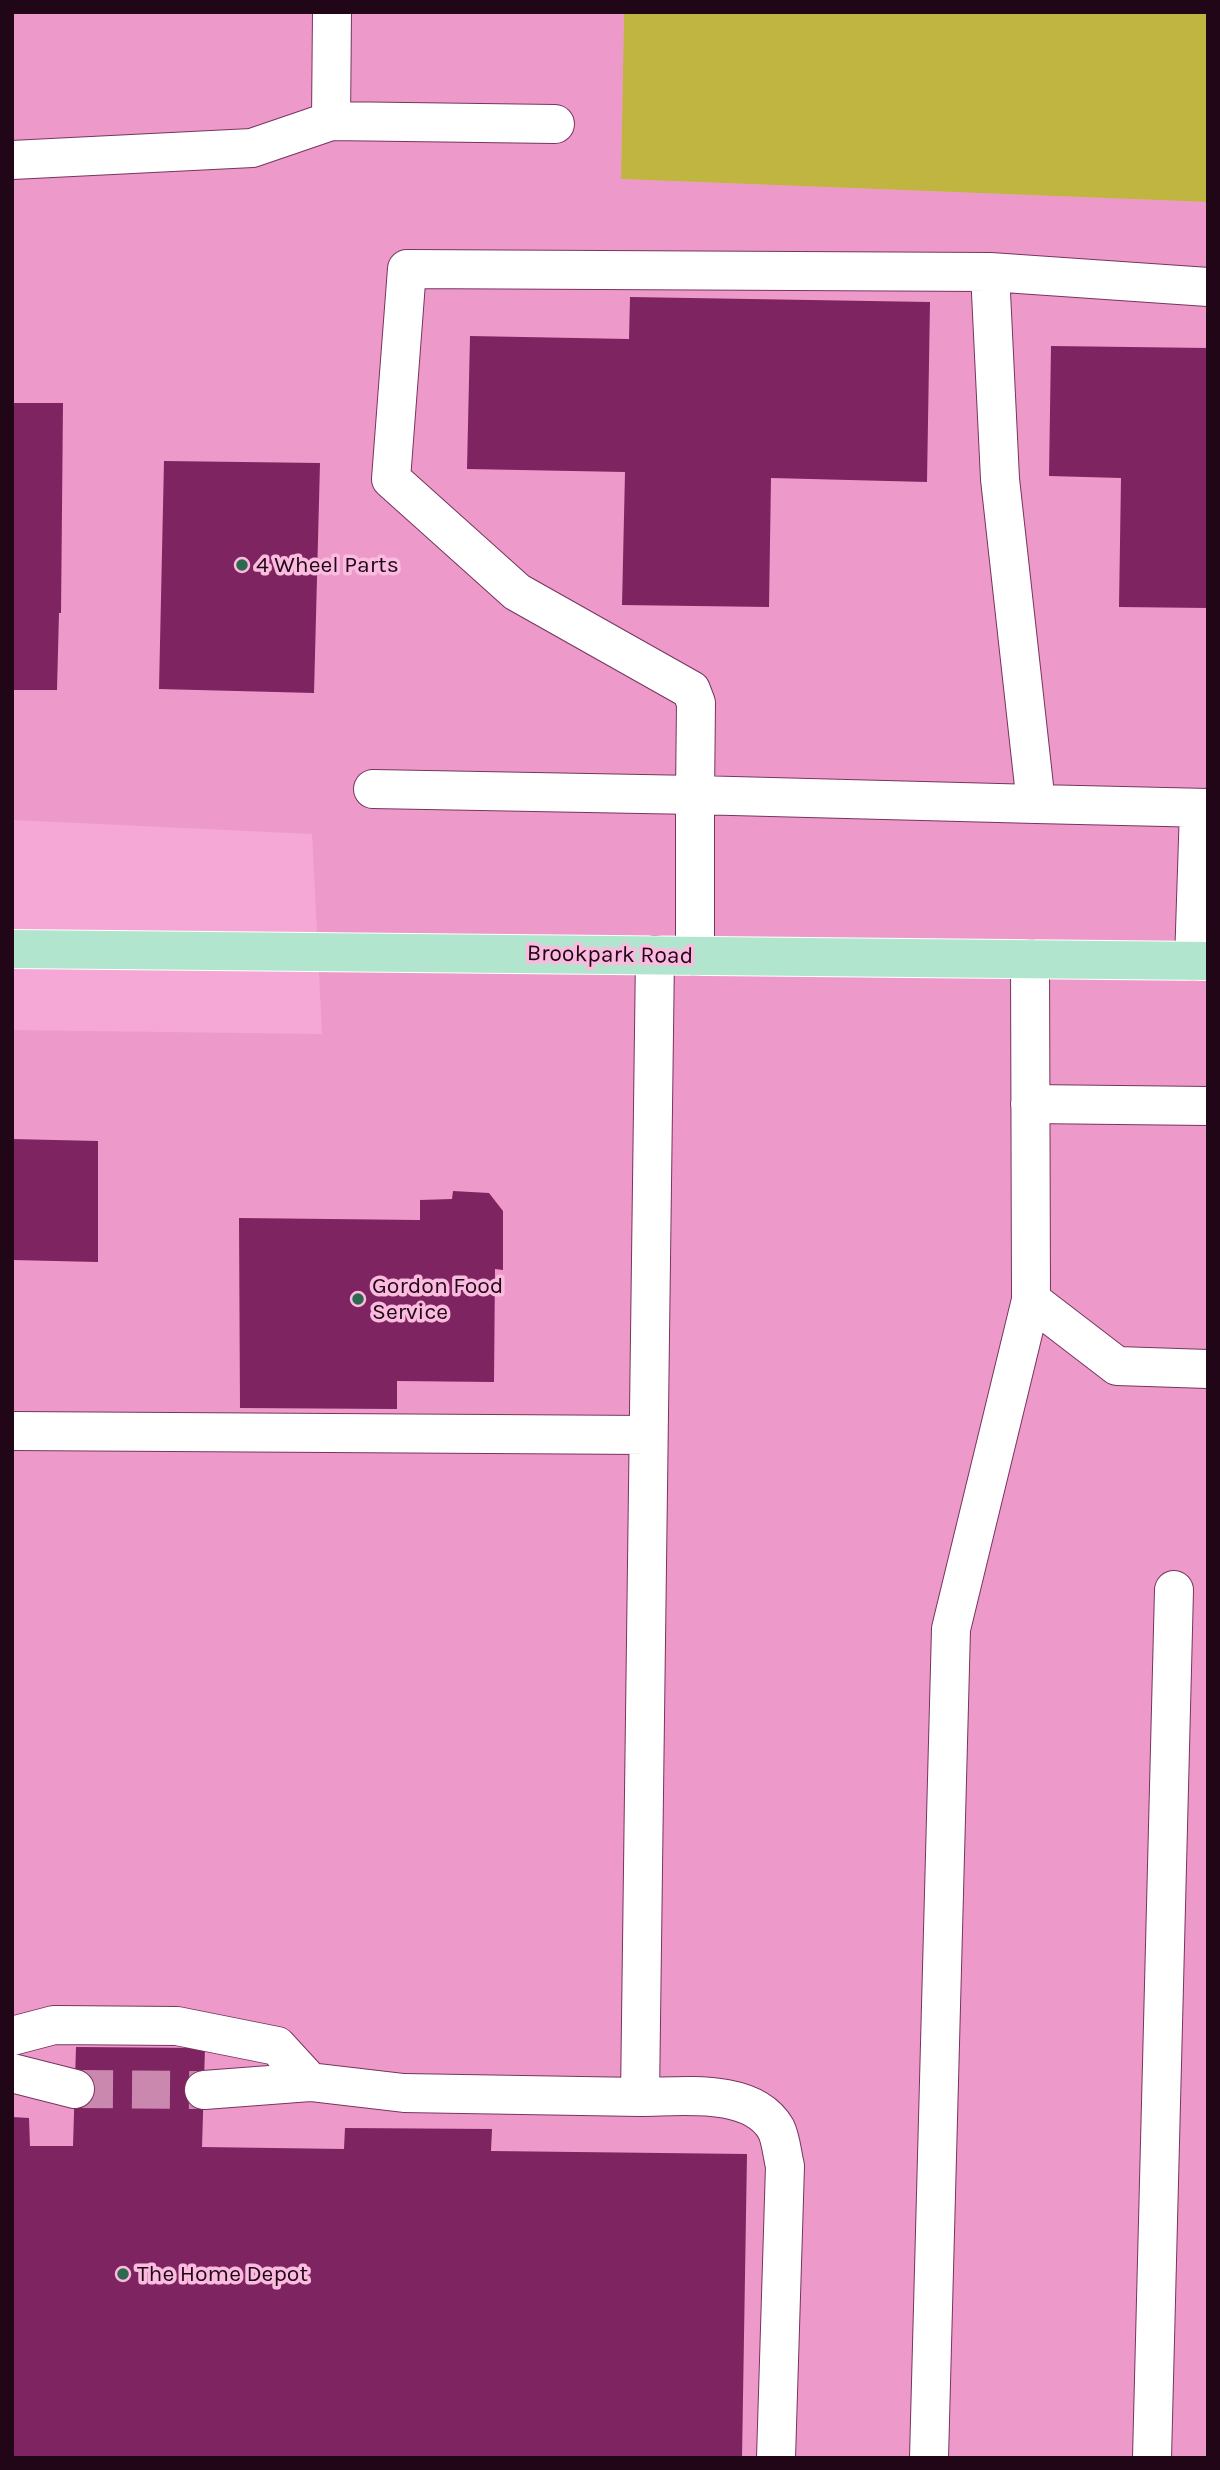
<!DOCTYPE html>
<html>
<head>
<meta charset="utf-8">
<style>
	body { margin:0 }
	#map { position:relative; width:1220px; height:2470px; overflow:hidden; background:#f5a8d5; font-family:Karla,sans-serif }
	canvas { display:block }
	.frame { position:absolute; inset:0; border:14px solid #210617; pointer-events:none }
</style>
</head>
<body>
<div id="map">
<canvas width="1220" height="2470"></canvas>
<div class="frame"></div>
</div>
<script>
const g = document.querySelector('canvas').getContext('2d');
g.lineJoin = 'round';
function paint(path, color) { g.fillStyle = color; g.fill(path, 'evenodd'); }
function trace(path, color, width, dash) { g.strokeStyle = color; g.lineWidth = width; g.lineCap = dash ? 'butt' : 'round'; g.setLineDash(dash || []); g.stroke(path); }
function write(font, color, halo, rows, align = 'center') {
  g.font = font + ' Karla,sans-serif'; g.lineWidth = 7; g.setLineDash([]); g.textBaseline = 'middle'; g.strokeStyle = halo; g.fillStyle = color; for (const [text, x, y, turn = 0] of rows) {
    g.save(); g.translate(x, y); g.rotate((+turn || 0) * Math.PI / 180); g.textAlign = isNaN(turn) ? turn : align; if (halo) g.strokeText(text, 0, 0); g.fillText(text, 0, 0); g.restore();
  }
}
paint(new Path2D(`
	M12 12H624L621 179 1208 202V2458H12V1030L322 1034 312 834 12 820Z`), '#ed9acb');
paint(new Path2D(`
	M624 12H1208V202L621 179Z`), '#c0b540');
paint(new Path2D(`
	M630 297 930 302 927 482 771 478 769 607 622 605 625 472 467 469 470 336 629 339Z
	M1051 346 1208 348V608L1119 607 1121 478 1049 476Z
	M12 403H63L61 613H59L57 690H12Z
	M164 461 320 463 314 693 159 689Z
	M12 1139 98 1141V1262L12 1260Z
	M453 1191 489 1193 503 1211V1270L495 1269 494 1382 397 1381V1409L240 1408 239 1218 420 1220V1200L452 1199Z
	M76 2047 205 2048 202 2147 344 2149 345 2128 492 2129 491 2151 747 2154 742 2458H12V2117L29 2118 30 2146H73Z`), '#7e2460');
trace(new Path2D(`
	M75 2089 204 2090`), '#cb88af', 38, [38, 19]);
const minor = new Path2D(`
	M331 121 332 12
	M12 160 252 148 331 121 555 124
	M1208 287 990 272 1000 479 1036 804 1208 808
	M373 789 695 795 696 703 691 690 517 592 391 479 407 269 990 272
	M695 956V795L1036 804
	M1194 961 1199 809
	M1030 1104 1208 1106
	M1031 1300 1117 1366 1208 1369
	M12 1431 648 1435
	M12 2036 54 2025 177 2026 277 2046 310 2082 404 2093 640 2097C647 1716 648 1336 655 955
	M12 2073 75 2089
	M204 2090 310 2082
	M640 2097C681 2097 752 2087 776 2129 781 2139 782 2154 785 2166L776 2458
	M929 2458 951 1629 1031 1300 1030 959
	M1152 2458 1174 1590`);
const major = new Path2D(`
	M12 949 1208 961`);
trace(minor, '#77355e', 40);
trace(major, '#fff', 40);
trace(minor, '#fff', 38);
trace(major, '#b2e5ce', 38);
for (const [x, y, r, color] of [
	[242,565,7,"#2f6850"],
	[358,1299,7,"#2f6850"],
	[123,2274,7,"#2f6850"]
]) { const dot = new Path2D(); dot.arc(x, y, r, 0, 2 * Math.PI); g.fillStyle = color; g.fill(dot); trace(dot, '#fabbdf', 2.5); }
write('23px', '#210617', '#fabbdf', [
	["4 Wheel Parts",256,565],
	["Gordon Food",372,1286],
	["Service",372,1312],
	["The Home Depot",137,2274]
], 'left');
write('23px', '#210617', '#fabbdf', [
	["Brookpark Road",610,955,1]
]);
</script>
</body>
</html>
